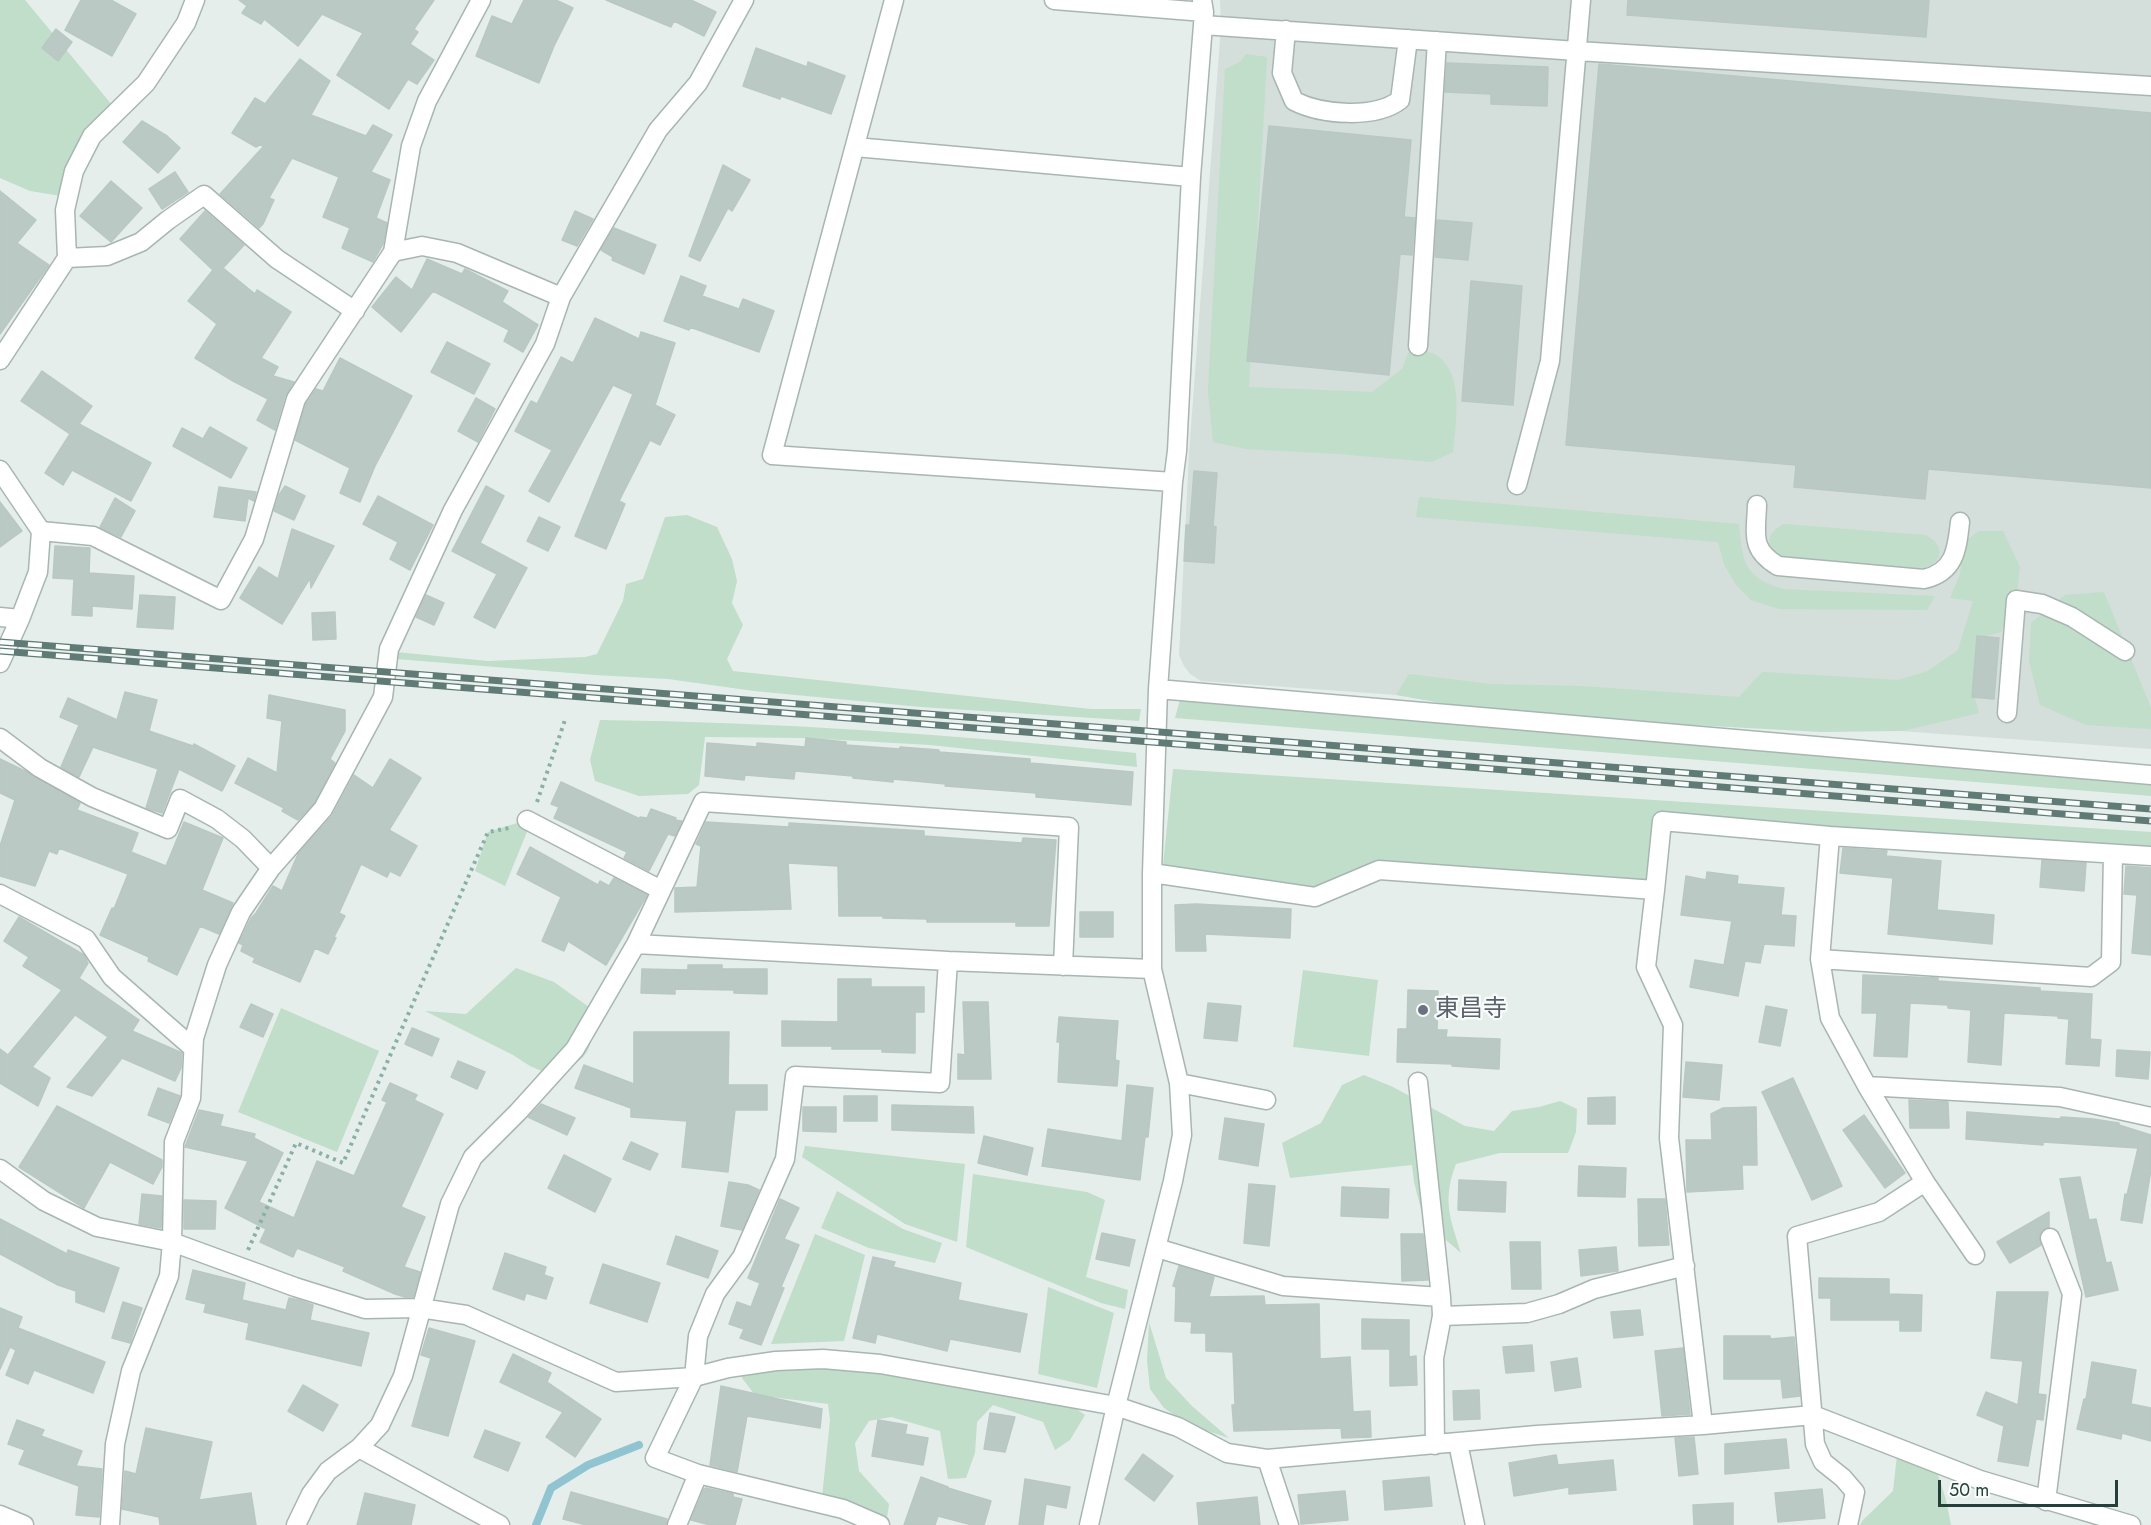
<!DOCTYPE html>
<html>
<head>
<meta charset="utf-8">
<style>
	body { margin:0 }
	#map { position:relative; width:2151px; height:1525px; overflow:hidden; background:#e6eeeb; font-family:Jost,sans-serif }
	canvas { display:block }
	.scale { position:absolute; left:1938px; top:1480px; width:180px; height:27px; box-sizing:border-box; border:3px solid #25403a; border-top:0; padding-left:8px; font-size:18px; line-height:21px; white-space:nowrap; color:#25403a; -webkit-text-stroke:4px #f7fbf9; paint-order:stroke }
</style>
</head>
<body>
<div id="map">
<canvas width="2151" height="1525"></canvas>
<div class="scale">50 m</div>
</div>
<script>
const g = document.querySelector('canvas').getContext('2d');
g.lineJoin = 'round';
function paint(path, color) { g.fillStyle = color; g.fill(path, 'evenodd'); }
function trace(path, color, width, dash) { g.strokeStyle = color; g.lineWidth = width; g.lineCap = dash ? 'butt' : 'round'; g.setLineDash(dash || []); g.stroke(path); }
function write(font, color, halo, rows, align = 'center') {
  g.font = font + ' Jost,"Noto Sans JP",sans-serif'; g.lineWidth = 4.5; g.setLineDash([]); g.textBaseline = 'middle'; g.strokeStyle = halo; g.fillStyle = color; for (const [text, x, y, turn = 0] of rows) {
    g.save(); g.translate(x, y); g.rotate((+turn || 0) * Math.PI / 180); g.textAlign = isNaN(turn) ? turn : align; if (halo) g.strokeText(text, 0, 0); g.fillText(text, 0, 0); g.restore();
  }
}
paint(new Path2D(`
	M1220 0H2151V749L1201 681 1190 674 1184 666 1179 655 1189 453 1221 26Z`), '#d4deda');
paint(new Path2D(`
	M0 0H25L117 111 92 136 67 197 30 191 0 178Z
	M1246 54 1267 57 1249 387 1372 392 1402 369 1410 348C1418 350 1427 351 1434 354 1465 370 1456 423 1453 452L1432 462 1338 454 1246 449 1213 442 1208 391 1225 69 1240 62Z
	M1419 497 1739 524C1742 561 1744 578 1783 589L1935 596 1927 610 1779 609 1751 600 1736 585 1724 564 1718 542 1416 517Z
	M687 515 717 527 732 559 737 581 732 603 743 625 727 659 733 671 1091 709H1141L1139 721 921 707 754 691 668 679 595 675 396 659V652L488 661 585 657 597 654 623 601 626 584 643 579 665 517Z
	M1784 524 1925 535C1944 543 1945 561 1924 568L1782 559C1766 547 1764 534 1784 524Z
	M1979 531H2003L2020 567 2016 600 2001 632 1983 637 1973 692 1979 713 1902 731 1821 732 1692 725 1621 729 1441 703 1396 695 1409 674 1491 684 1581 686 1739 697 1762 672 1898 680 1928 671 1958 650 1973 601 1950 598 1960 575 1963 543Z
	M2104 592 2151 708V729L2086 725 2040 705 2029 661 2031 623 2065 595Z
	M1182 692 2151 775V796L1175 718Z
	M600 720C779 722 958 735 1136 753L1137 767 930 745 806 738 705 737 699 785 688 794 639 796 595 781 590 760Z
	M1173 769 2151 832V856L1662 821 1655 890 1379 870 1315 897 1162 875Z
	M527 820 531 822 505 886 475 871 488 832Z
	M516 968 554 982 596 1012C590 1052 592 1059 551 1075L530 1066 513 1055 425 1011 466 1014Z
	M1303 970 1378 980 1369 1056 1293 1047Z
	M281 1008 379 1051 337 1152 238 1112Z
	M1364 1075 1393 1087 1465 1126 1494 1131 1512 1111 1539 1107 1560 1101 1577 1109 1576 1132 1568 1153H1500L1456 1164C1442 1200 1450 1218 1461 1253L1424 1221 1414 1182 1412 1165 1290 1178 1282 1143 1321 1123 1342 1085Z
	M805 1146 965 1164 957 1242 905 1224 802 1157Z
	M973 1174 1087 1192 1105 1200 1086 1277 1128 1290 1125 1309 1101 1303 966 1247Z
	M837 1191 903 1229 942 1243 935 1263 869 1248 821 1228Z
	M815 1234 865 1255 844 1341 771 1344Z
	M1048 1287 1114 1313 1097 1388 1038 1374Z
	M1149 1322 1166 1378 1192 1406 1229 1438 1191 1426 1164 1408 1150 1389 1147 1361Z
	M817 1359 1058 1396 1085 1415 1070 1440 1055 1450 1043 1422 993 1405 977 1422 975 1453 966 1478 948 1479 940 1431 891 1417 869 1421 855 1443 859 1471 889 1504 886 1525 822 1497 830 1420 828 1404 755 1395 742 1378 745 1365Z
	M1897 1455 1934 1462 1946 1500 1951 1525H1860L1863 1520 1893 1491Z`), '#c0deca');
trace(new Path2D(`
	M536 1525 551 1488 588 1465 639 1445`), '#90c4d1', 8);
const building = new Path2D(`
	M81 0H111L136 14 112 56 65 30Z
	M239 0H434L414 29 418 32 410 44 434 60 417 84 408 79 389 109 337 75 363 33 322 14 298 46 264 19 261 24 242 13 247 6Z
	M524 0H556L573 8 554 46 539 83 476 56 492 16 512 24Z
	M606 0H691L716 12 704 36 674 21 671 27Z
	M1628 0H1929L1926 37 1627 15Z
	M56 29 72 42 58 61 42 48Z
	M756 48 807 67 808 62 845 76 831 114 781 96 780 99 743 86Z
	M300 59 330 81 311 115 366 136 373 125 392 135 371 172 390 180 376 218 387 223 383 244 373 262 342 248 350 228 323 217 339 177 292 158 269 198 274 200 263 224 259 228 220 194 263 147 261 144 256 147 232 133 255 98 265 104Z
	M1447 63 1548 67 1547 106 1491 104V94L1445 92Z
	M1599 64 2151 113V488L1928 469 1925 499 1794 487 1796 465 1566 445Z
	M142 121 167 136 180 148 158 173 123 142Z
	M1269 126 1411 140 1404 217 1415 218 1412 255 1400 254 1389 375 1247 361Z
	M723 165 750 180 732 211 728 208 700 261 689 256Z
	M175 172 188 192 162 209 149 189Z
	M111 181 142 208 111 242 80 216Z
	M0 191 36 220 17 243 49 265 0 334Z
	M205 211 244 245 223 268 255 294 257 290 291 312 261 358 278 367 273 376 294 382 285 396 275 430 257 420 268 399 233 381 195 358 217 324 188 301 213 270 180 239Z
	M575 211 593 219 577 246 562 240Z
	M1437 220 1472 223 1468 260 1435 257Z
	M614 228 656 245 644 274 612 260 613 257 601 250Z
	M427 259 462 274 465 269 508 291 502 302 538 325 523 352 504 341 509 330 433 291 401 332 372 307 396 277 412 290Z
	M681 276 706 286 702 296 739 309 743 299 774 311 759 352 690 327 689 330 664 321Z
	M1471 281 1522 286 1513 405 1462 401Z
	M595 318 639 339 641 332 675 343 655 405 675 415 660 445 650 440 619 501 625 504 606 549 575 536 633 394 613 385 549 502 529 491 552 450 515 431 531 401 537 404 561 357 573 363Z
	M447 342 490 364 474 394 431 372Z
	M340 358 412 396 375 466 360 502 340 493 350 468 295 440 306 404 316 389 323 391Z
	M42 371 92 406 79 424 151 463 131 501 72 470 63 485 45 473 70 434 21 401Z
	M476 398 495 409 478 442 458 431Z
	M210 427 247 448 231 478 173 446 182 428 203 439Z
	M1194 471 1217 473 1213 526 1216 527 1214 563 1184 561 1186 525H1190Z
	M285 486 305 496 294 520 274 511 279 495Z
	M486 486 504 496 480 543 527 568 495 628 474 617 497 574 452 551Z
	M219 487 256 492 254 501 248 498 245 521 214 517Z
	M378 496 433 525 410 570 390 559 398 542 363 524Z
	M115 498 135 511 121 537 100 527Z
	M0 502 22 531 0 547Z
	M539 517 560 527 548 551 527 541Z
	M292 529 334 546 311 588 310 578 282 624 240 598 259 567 278 579Z
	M55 546 90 548 89 573 134 576 132 609 92 606V616L72 615 74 579 53 578Z
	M140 595 175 597 173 629 137 627Z
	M426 595 444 603 434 625 416 617Z
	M335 612 336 639 313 640 312 613Z
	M1977 636 1999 638 1994 699 1972 697Z
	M125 692 157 700 149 731 193 746 194 744 235 766 222 791 179 769 162 813 146 808 158 769 93 747 79 777 61 767 79 725 60 717 68 698 117 720Z
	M269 695 345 710V731L330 759 335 763 314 803 298 820 282 811 284 808 235 783 248 758 277 773 282 721 267 718Z
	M806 738 846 742V745L900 749V747L939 750V752L1030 759V763L1133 772 1131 805 1036 797V793L945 786 946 784 893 779V782L853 778V776L795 771 794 779 745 775 744 780 705 776 707 743 757 747V743L805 747Z
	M0 759 25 771 80 803 77 810 138 833 131 852 166 866 184 822 223 838 202 890 233 903 219 934 200 926 177 975 148 961 149 957 100 935 112 908 114 909 128 874 59 848 57 854 49 851 35 886 0 876V846L15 800 0 793Z
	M390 759 421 778 389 830 417 846 400 876 390 871 387 877 361 864 339 913 345 916 334 937 336 938 328 954 315 948 300 982 253 962 255 958 241 951 243 945 239 943 251 918 256 913 273 886 282 891 298 854 332 816 354 775 373 788Z
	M561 782 640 819V817L647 818 651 809 676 818 675 820 682 821 675 836 668 834 649 871 624 858 627 852 554 818 559 807 551 804Z
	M706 822 789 827V823L891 829 924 831V836L1022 843 1023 838 1056 840 1049 926H1016V922H927V919L883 918V916H839L838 866 788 863 791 909 675 912V888L697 887 701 846 696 844Z
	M530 847 598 885 600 881 609 886 614 878 647 895 606 965 568 941 564 951 542 941 561 897 517 874Z
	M1843 848 1887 851 1886 856 1941 861 1937 910 1994 915 1992 944 1888 934 1893 878 1840 873Z
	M2042 860 2086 863 2084 891 2040 887Z
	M2126 866 2151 868V955L2132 953 2137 895 2124 894Z
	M1707 872 1738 876 1737 884 1784 888 1781 915 1796 916 1794 946 1764 944 1760 963 1745 961 1738 996 1690 987 1695 960 1724 965 1732 921 1681 915 1686 876 1706 880Z
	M1196 904 1291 909 1290 938 1205 934 1206 951H1176L1175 905Z
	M1080 912H1113V937H1080Z
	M19 917 84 955 88 963 79 978 139 1020 132 1031 182 1053 181 1068 175 1081 122 1058 92 1096 67 1087 108 1037 75 1015 32 1067 50 1078 38 1106 0 1083V1049L8 1055 62 990 23 966 29 957 4 941Z
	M688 965H722V969H767V994L734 993V990L675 989V994L641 993 642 969 688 970Z
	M1863 975 1938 978V981L2040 988V991L2092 994 2090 1039 2101 1040 2099 1066 2066 1064 2069 1019 2058 1018V1016L2004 1013 2001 1065 1968 1062 1971 1010 1948 1008V1005L1910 1003 1907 1057 1874 1056 1877 1013H1862Z
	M838 979H871V987H924V1012H915V1053L882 1052V1049H832V1046H782V1021L838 1022Z
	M1408 990 1438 991 1437 1030H1447L1446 1037 1500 1039 1499 1069 1452 1066V1064L1397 1062 1398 1029H1407Z
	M963 1002H988L991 1079H958V1054L965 1055Z
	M1208 1003 1241 1006 1237 1041 1204 1038Z
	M251 1004 273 1014 263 1037 240 1027Z
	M1766 1006 1787 1010 1780 1046 1759 1042Z
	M1059 1017 1118 1021 1115 1060 1119 1061 1117 1086 1058 1082 1060 1042H1057Z
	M412 1028 439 1039 432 1056 405 1044Z
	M634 1032H729L728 1085H767V1110H735L728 1172 682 1167 687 1121 631 1117V1108L575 1088 584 1065 634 1084Z
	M2117 1050 2150 1052 2148 1079 2116 1076Z
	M458 1061 485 1072 477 1089 451 1077Z
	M1686 1062 1722 1065 1719 1100 1683 1097Z
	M1793 1078 1842 1186 1812 1200 1762 1092Z
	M390 1083 417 1095 414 1100 443 1114 401 1207 425 1217 404 1267 420 1272 413 1297H405L395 1294 343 1271 345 1267 297 1248 293 1257 260 1242 266 1229 225 1208 248 1161 185 1147 199 1110 223 1115 220 1126 255 1134 254 1138 283 1153 259 1202 294 1218 317 1161 354 1176 387 1102 382 1100Z
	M1127 1085 1153 1088 1148 1137H1145L1140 1180 1042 1166 1048 1129 1122 1141Z
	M158 1088 180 1096 169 1123 148 1115Z
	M844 1096H877V1121H844Z
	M1615 1097V1124H1588V1098Z
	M1909 1100 1948 1102 1949 1128H1910Z
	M541 1104 575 1118 567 1135 528 1117Z
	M892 1105 973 1107 974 1133 892 1130Z
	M57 1106 162 1160V1167L153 1184 110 1162 84 1208 19 1167Z
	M803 1107H836V1132L803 1131Z
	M1756 1107 1757 1165H1742L1743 1189 1687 1192 1686 1140H1712L1711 1114 1723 1108Z
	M1967 1112 2060 1119 2061 1117 2093 1119 2119 1123V1125L2151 1135V1170L2142 1223 2121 1220 2125 1194 2127 1195 2138 1148 2043 1142V1145L1966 1139Z
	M1864 1115 1905 1173 1885 1188 1843 1130Z
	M1225 1118 1264 1124 1258 1166 1219 1159Z
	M984 1136 1033 1148 1027 1175 978 1163Z
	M631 1142 658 1154 650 1170 623 1159Z
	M564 1155 611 1179 595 1212 548 1188Z
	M1579 1166 1626 1168 1625 1197 1578 1196Z
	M2080 1177 2089 1220 2096 1219 2106 1263 2111 1262 2118 1290 2086 1297 2060 1179Z
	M1459 1180 1506 1182 1505 1212 1458 1210Z
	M729 1182 748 1185 759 1190 742 1230 721 1226Z
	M1249 1184 1275 1186 1269 1246 1244 1243Z
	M1342 1187 1389 1189 1388 1218 1341 1216Z
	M142 1194 162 1196 161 1228 139 1224Z
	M780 1199 799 1208 784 1239 799 1245 781 1287 784 1288 761 1345 740 1338 744 1329 729 1324 737 1302 751 1307 760 1283 748 1278Z
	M1638 1199H1665L1669 1245 1639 1246Z
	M184 1200 216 1201 215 1229H184Z
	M2049 1212V1227L2042 1231 2039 1236 2041 1245 2010 1263 1997 1242Z
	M0 1219 67 1254 68 1250 119 1268 104 1312 76 1302V1291L58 1285 0 1254Z
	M1102 1233 1135 1240 1129 1266 1096 1259Z
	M1401 1234H1423L1428 1280 1402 1281Z
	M676 1236 718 1251 708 1278 667 1264Z
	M1510 1242H1540L1541 1289H1512Z
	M1616 1247 1618 1271 1581 1276 1579 1250Z
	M505 1253 546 1267 544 1275 553 1278 546 1299 526 1293 524 1300 493 1289Z
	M873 1257 895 1262 893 1267 961 1283 958 1300 1027 1314 1020 1352 950 1339 947 1351 877 1334 875 1343 853 1338Z
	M603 1264 660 1283 647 1322 590 1303Z
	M1179 1266 1214 1277 1209 1297 1264 1296 1265 1305 1319 1304 1320 1359 1350 1357 1353 1412 1370 1411 1371 1437 1342 1438 1341 1428 1234 1431 1232 1405H1235L1233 1352 1206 1351V1333H1191L1192 1322 1175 1321 1176 1287 1173 1286Z
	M193 1270 245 1283 242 1300 286 1310 289 1298 299 1300 313 1305 310 1320 369 1333 361 1366 246 1339 249 1323 204 1312 206 1304 186 1299Z
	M1819 1278 1889 1279V1294L1922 1295 1921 1331H1900V1320H1831V1298H1819Z
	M1997 1292H2048L2038 1394 2046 1395 2043 1420 2036 1419 2028 1466 1998 1461 2004 1426 1977 1415 1986 1392 2018 1405 2023 1361 1991 1358Z
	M123 1302 142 1308 130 1343 112 1338Z
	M0 1308 22 1317 18 1328 105 1362 93 1393 34 1370 28 1384 6 1375 16 1350 10 1347 0 1369Z
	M1640 1310 1643 1335 1614 1338 1611 1312Z
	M1362 1319 1409 1320V1357L1416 1356 1417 1385 1390 1386V1349H1362Z
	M429 1328 475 1341 448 1436 412 1426 431 1358 421 1355Z
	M1724 1336H1770V1339L1794 1337 1800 1396 1783 1398 1781 1379H1724Z
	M1532 1345 1534 1371 1506 1373 1503 1347Z
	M1683 1348 1690 1414 1662 1416 1655 1351Z
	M513 1354 551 1373 547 1382 601 1419 575 1457 546 1437 563 1412 500 1382Z
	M1577 1358 1581 1387 1555 1391 1551 1362Z
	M2092 1362 2136 1370 2131 1404 2151 1408V1441L2122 1433 2121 1439 2077 1429 2084 1399H2086Z
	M303 1385 338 1405 323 1431 288 1411Z
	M721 1386 822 1409 820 1428 747 1416 737 1472 710 1465Z
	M1479 1390 1480 1419 1454 1420 1453 1391Z
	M990 1413 1015 1417 1005 1452 984 1449Z
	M17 1420 44 1430 41 1436 82 1451 76 1466 102 1469 99 1517 76 1515 79 1486 19 1464 25 1450 8 1444Z
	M878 1420 907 1425 905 1434 928 1438 923 1465 872 1456Z
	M146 1428 212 1442 199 1500 251 1493 256 1525H160L159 1517 122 1509 125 1471 136 1474Z
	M485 1430 520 1443 508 1471 474 1457Z
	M1694 1437 1698 1474 1679 1476 1675 1438Z
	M1786 1439 1789 1468 1725 1474V1444Z
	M1143 1454 1173 1476 1154 1501 1125 1479Z
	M1556 1455 1558 1465 1613 1460 1616 1490 1569 1494V1487L1514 1496 1509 1463Z
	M921 1477 948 1487V1488L991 1501 984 1525H972L938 1516 935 1525H904Z
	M1429 1477 1432 1506 1385 1510 1383 1481Z
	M1025 1479 1070 1487 1066 1508 1046 1504 1043 1525H1019Z
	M706 1488 733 1494V1497L742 1499 735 1525H710L691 1520 704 1489Z
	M1822 1489 1825 1518 1778 1522 1775 1493Z
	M1345 1491 1348 1520 1301 1524 1298 1495Z
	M571 1492 667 1519 666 1525H586L563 1519Z
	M365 1493 415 1505 411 1525H357Z
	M1257 1497 1260 1525H1199L1197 1503Z
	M1733 1503V1525H1694L1693 1505Z`);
paint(building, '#bbc9c4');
trace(building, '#b8c8c2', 1.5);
const minor = new Path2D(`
	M894 0 772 455 1173 482
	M1054 0 1204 12
	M1203 25 1577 51 2151 86
	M1286 30 1282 73 1294 101C1322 115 1375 119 1400 100L1408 39
	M855 147 1191 177
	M393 252 422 246 457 253 561 297
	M67 258 107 256 141 242 168 220 204 195 277 259 355 311
	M1418 346 1437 41
	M0 360 67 258 65 210 74 171 92 136 146 83 186 23 195 0
	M0 470 41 531 38 572 20 619 0 663
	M1517 485 1550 361 1581 0
	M1757 505C1756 535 1750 549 1778 566L1924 579C1955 572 1957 549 1960 522
	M41 531 93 536 221 600 254 539 296 399 393 252 411 146 427 101 481 0
	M0 617 20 619
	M1158 689 2151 775
	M2007 713 2016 600 2042 604 2072 617 2125 651
	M0 738 40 768 92 797 168 829 180 799 217 819 243 839 271 868
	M527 820 661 890
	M1830 836 1820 959 1830 1018 1867 1086 2060 1097 2151 1117
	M1152 873 1315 897 1379 870 1655 890 1662 821 1830 836 2151 856
	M1655 890 1646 967 1673 1025 1669 1138 1703 1425
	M0 894 86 939 112 977 193 1048
	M636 944 703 802 1069 827 1063 966
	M1820 959 2091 977 2111 962 2113 854
	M1418 1082 1441 1297
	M1179 1083 1266 1100
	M1867 1086 1925 1182 1975 1255
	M0 1169 44 1201 97 1227 172 1242 295 1287 365 1309 420 1308 466 1315 616 1382 694 1377 728 1368 776 1361 823 1359 880 1364 1116 1406 1178 1427 1227 1453 1267 1459 1537 1435 1703 1425 1813 1415 1980 1480 2131 1525
	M1157 1248 1283 1286 1441 1297 1442 1316 1434 1358 1435 1445
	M1442 1316 1527 1313 1559 1304 1594 1289 1685 1266
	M1458 1443 1475 1525
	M359 1448 500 1525
	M1267 1459 1289 1525
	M698 1474 843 1509 880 1525
	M2046 1501 2072 1294 2050 1238
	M0 1515 24 1525
	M110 1525 115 1444 131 1371 169 1276 172 1242 174 1142 191 1098 194 1038 217 965 241 912 271 868 323 809 383 697 389 649 453 510 545 344 561 297 658 130 698 83 744 0
	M296 1525 311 1494 328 1471 359 1448 380 1425 403 1376 450 1204 473 1157 518 1112 575 1049 636 944 948 961 1152 969
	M677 1525 698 1474 655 1458 694 1377 698 1336 715 1294 742 1257 785 1159 795 1076 940 1083 948 961
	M1089 1525 1116 1406 1173 1181 1182 1135 1179 1083 1152 969V873L1158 689 1173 482 1177 451 1191 177 1204 12 1202 0
	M1848 1525 1855 1492 1843 1478 1823 1462 1815 1444 1797 1236 1879 1212 1925 1182`);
trace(minor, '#a8b6b2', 21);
trace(new Path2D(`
	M537 802 565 720
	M248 1250 296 1143 343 1163 488 832 509 828`), '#87b1a6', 4, [3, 4.5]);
trace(minor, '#fff', 18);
const rail = new Path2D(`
	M0 642 2151 809
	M0 651 2151 821`);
trace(rail, '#607b75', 7);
trace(rail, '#f7fbf9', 4.5, [14]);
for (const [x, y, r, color] of [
	[1423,1010,6,"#6b7280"]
]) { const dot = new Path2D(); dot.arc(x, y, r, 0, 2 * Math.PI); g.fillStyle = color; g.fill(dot); trace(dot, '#f7fbf9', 2); }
write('24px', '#5b616d', '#f7fbf9', [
	["東昌寺",1435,1010]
], 'left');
</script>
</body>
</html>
